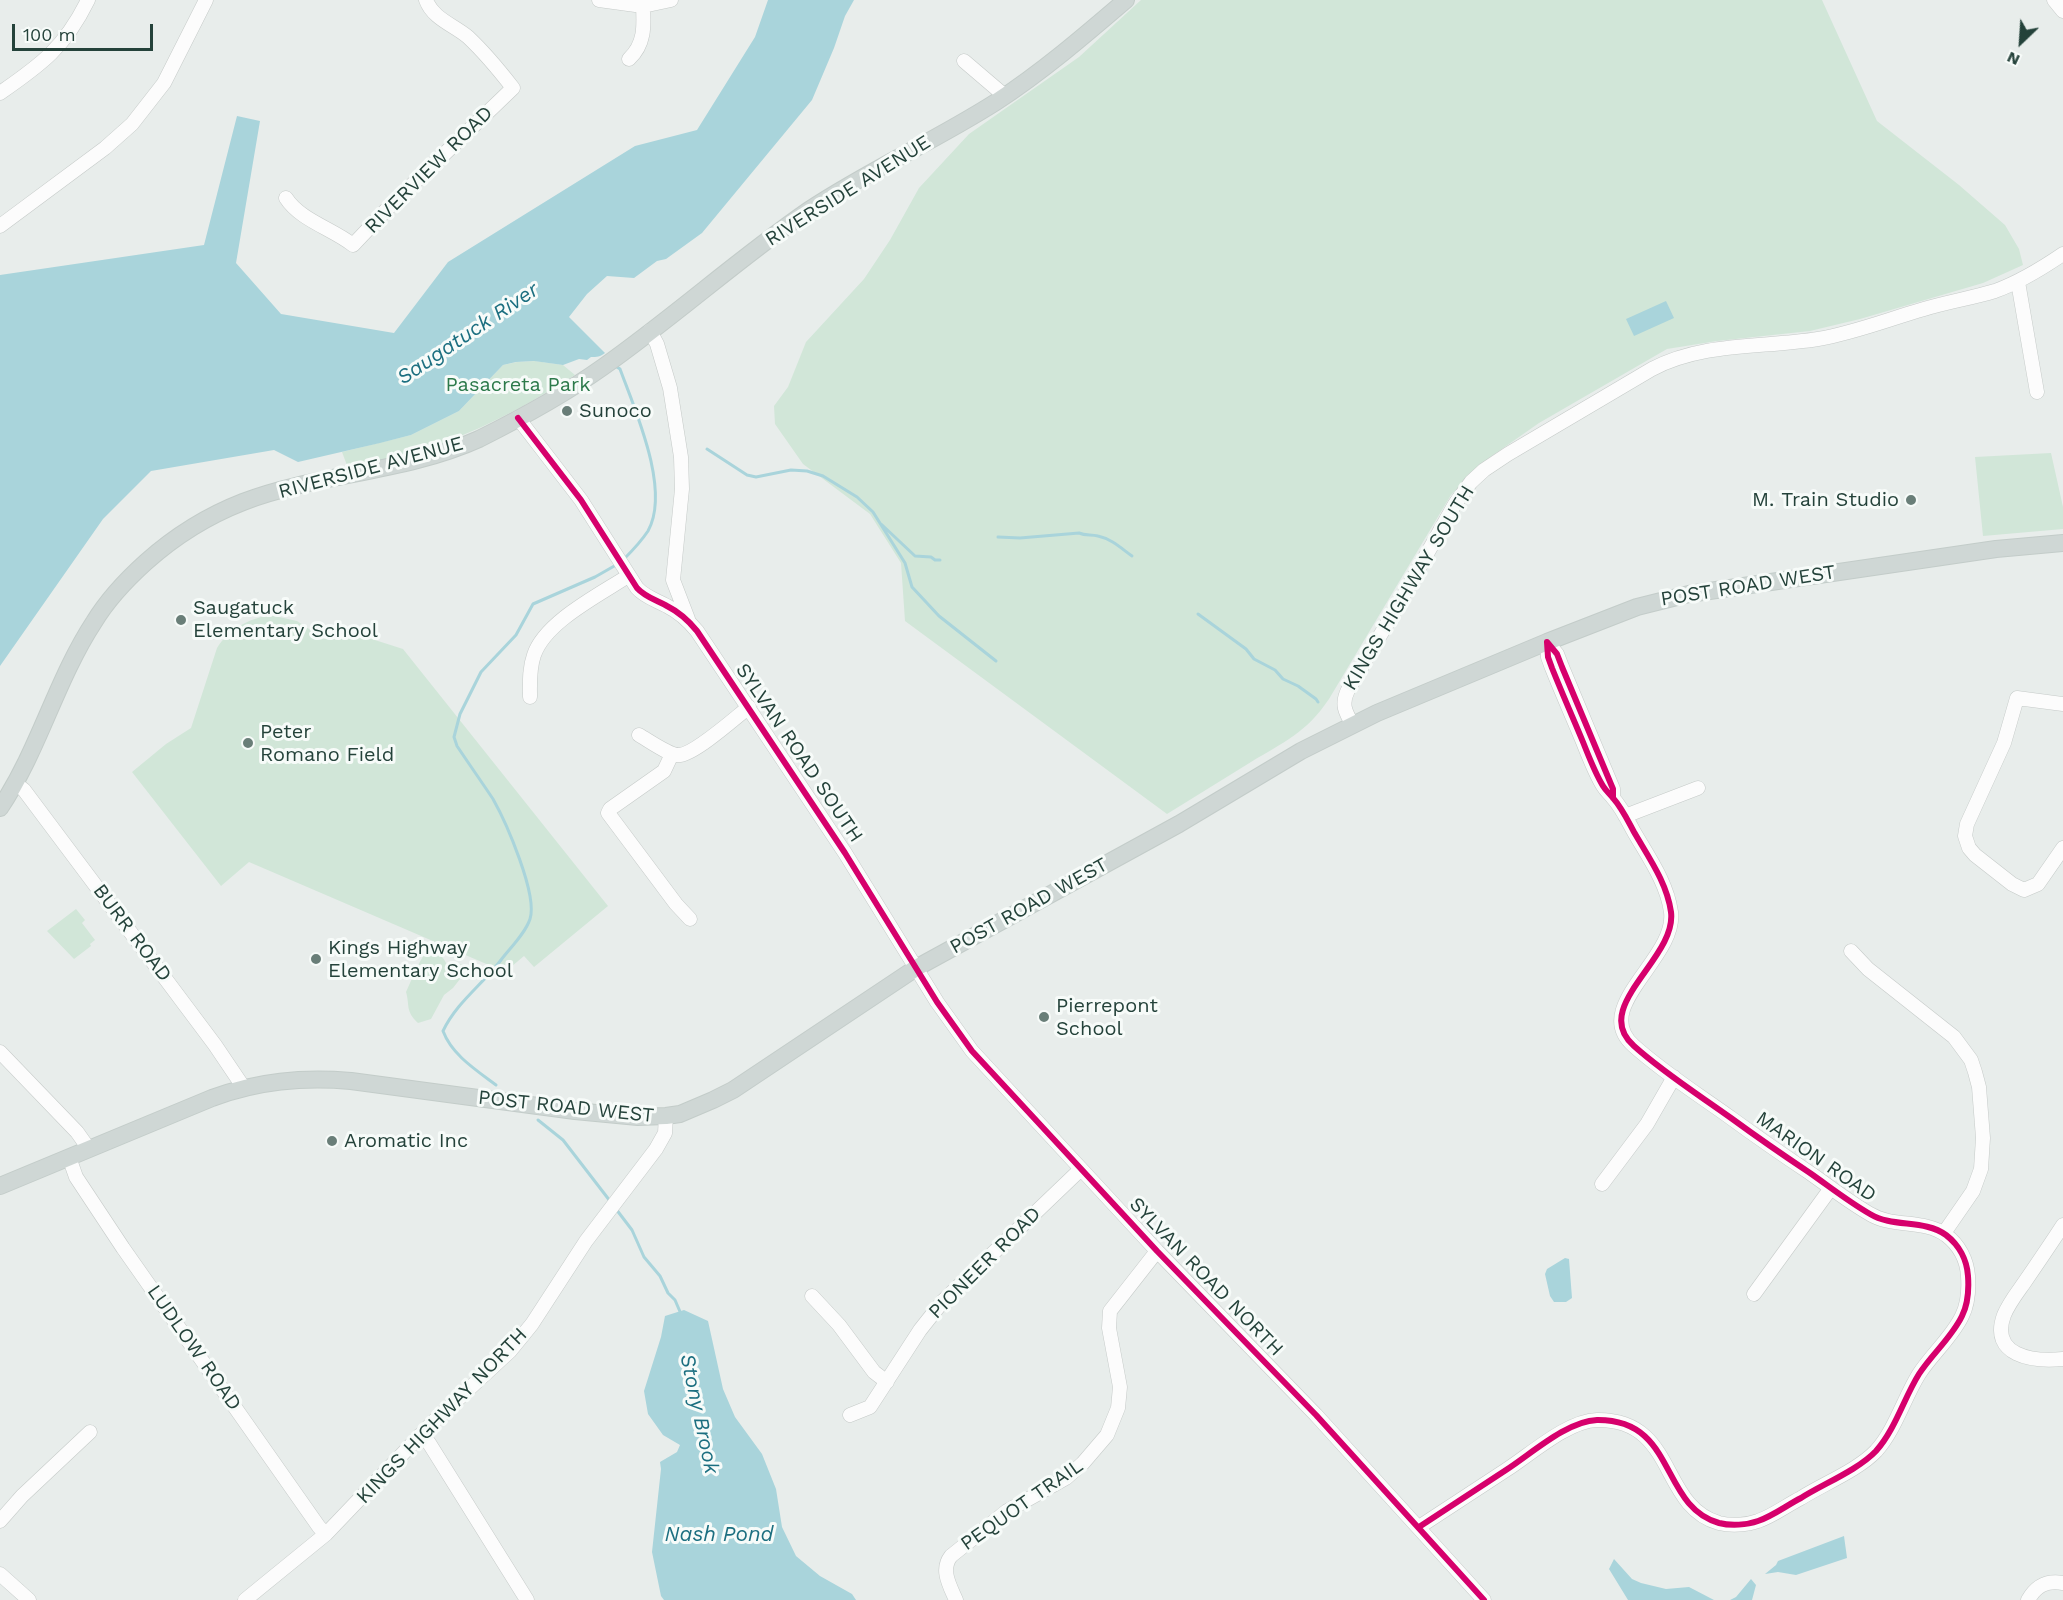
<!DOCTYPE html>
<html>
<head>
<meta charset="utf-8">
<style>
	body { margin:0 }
	#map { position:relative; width:2063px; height:1600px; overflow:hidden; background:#e8edeb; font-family:"Work Sans",sans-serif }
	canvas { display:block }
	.north { position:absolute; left:1991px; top:12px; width:60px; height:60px; -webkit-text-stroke:4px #f7fbf9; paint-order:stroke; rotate:205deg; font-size:16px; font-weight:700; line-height:24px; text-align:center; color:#24423a }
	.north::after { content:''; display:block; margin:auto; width:21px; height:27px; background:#24423a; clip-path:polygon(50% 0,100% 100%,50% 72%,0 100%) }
	.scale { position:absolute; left:12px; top:24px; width:141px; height:27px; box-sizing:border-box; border:3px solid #24423a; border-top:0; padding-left:8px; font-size:18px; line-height:21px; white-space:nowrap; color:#24423a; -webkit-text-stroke:4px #f7fbf9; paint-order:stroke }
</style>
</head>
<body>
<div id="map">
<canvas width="2063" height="1600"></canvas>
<div class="north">N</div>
<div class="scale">100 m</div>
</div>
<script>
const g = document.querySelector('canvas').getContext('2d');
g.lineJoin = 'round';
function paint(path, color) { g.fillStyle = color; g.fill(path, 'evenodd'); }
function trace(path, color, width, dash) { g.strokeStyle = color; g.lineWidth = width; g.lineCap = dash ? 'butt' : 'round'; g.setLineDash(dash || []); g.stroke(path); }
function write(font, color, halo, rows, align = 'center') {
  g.font = font + ' "Work Sans",sans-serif'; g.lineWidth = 6; g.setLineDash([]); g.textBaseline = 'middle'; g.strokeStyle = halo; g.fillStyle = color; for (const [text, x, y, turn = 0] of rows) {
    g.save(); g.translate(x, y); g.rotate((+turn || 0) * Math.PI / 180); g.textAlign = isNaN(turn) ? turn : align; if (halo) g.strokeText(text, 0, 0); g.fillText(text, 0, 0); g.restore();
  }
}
paint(new Path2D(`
	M1141 0H1822L1877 121 1959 185 2005 225 2019 249 2023 265 1983 283 1860 319 1810 331 1717 341 1667 349 1539 423 1489 458 1451 495 1329 699C1306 733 1284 742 1251 762 1223 779 1195 797 1167 814L905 621 901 563 870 514 803 464 775 424 774 406 788 387 806 342 864 279 890 240 919 188 969 134 1079 57Z
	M535 361 563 365 575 375C526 406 475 434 419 451 396 458 371 462 348 468L342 452 411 435 459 411 503 365 517 362Z
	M2051 453 2063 507V529L1983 536 1975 457Z
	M270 615 297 621 324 639 353 633 403 649 608 906 534 967 524 956 505 972 249 862 221 886 132 772 166 744 191 728 217 648C229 629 248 619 270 615Z
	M76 909 85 920 82 923 95 940 90 944 91 946 74 959 47 931Z
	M426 951C434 951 443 955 446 963L466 965 467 970 453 988 444 995 431 1019 418 1023C405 1011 410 1005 406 992L414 974 412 968 417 967Z`), '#d1e6d8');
paint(new Path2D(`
	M768 0H854L845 16 834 48 812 100 702 233 666 259 657 261 634 278 607 276 587 294 569 317 605 353C600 357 597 357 591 357L587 360 579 359 563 365 534 361 516 362 503 365 459 411 411 435 380 443 298 462 274 450 151 471 103 519 0 666V275L204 245 237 116 260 121 236 263 281 314 394 333 448 262 635 146 697 130 755 37Z
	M1666 301 1674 318 1634 336 1626 319Z
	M1565 1258 1569 1259 1572 1298 1566 1302H1554L1550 1296 1545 1274 1547 1269Z
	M684 1310 708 1321 723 1389 735 1417 762 1454 776 1489 782 1527 796 1556 820 1576 852 1594 856 1600H664L661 1596 652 1552 661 1469 660 1462 677 1452 680 1445 663 1435 648 1414 644 1391 661 1337 665 1316Z
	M1844 1536 1847 1558 1796 1575 1778 1572 1765 1574 1776 1565 1778 1561Z
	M1614 1559 1632 1579 1641 1583 1666 1589 1689 1587 1714 1600H1628L1609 1569Z
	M1751 1579 1756 1585 1752 1600H1730L1736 1597Z`), '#a9d4db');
trace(new Path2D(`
	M614 365 620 369C635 410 671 490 648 531 642 540 632 551 624 559
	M707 449 747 475 756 477 791 470 807 471 823 476 857 497 873 512 905 563 912 587 939 616 996 661
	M881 524 915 556 931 557 935 560H940
	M998 537 1020 538 1079 533C1086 536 1091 534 1098 536 1112 539 1122 549 1132 556
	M1198 614 1246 649 1254 659 1275 670 1283 679 1298 686 1316 699 1318 702
	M496 1085C476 1070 452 1055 443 1031 457 1002 482 985 501 960 510 948 525 934 530 919 538 895 506 822 493 799 481 781 469 764 457 746L454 737 460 714 481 672 516 635 533 604 595 577 616 565
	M538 1120 563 1140 610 1201
	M616 1209 632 1230 644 1257 660 1276 668 1293 675 1300 681 1314`), '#a9d4db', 3);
const minor = new Path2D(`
	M599 0 643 6 671 0
	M2054 0 2063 11
	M629 59C645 44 644 26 643 6
	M964 61 1005 96
	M0 93C42 64 65 47 88 0
	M286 198C300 220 333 229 353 245L389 207 513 88C499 70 485 53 468 37 454 25 433 19 426 0
	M0 226 105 148 132 124 164 83 206 0
	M2018 282 2037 392
	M650 331 657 344 670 388 681 457 682 489 673 580 688 619
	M518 418 581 500 637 588C645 597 656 600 667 606 679 612 688 620 697 631L845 853 937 1002 972 1051 1157 1251 1316 1415 1484 1600
	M530 697C530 683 529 669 534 655 545 622 599 595 628 576
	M2063 704 2017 698 2004 743 1967 824 1965 836 1969 848 1975 855 2012 884 2024 890 2038 884 2063 848
	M1353 725C1345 712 1341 704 1348 690L1401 600 1455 504 1471 482 1484 470 1508 454 1652 369C1703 342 1762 348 1818 339 1854 333 1889 319 1924 309 1947 302 1972 298 1995 291 2020 282 2041 269 2063 254
	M639 735C648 740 670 756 680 755 696 753 735 718 749 707
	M672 754 664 771 610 809 608 813 676 904 690 919
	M15 783 24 790 215 1045 244 1088
	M1625 816 1698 788
	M1851 951 1868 969 1954 1037 1971 1060 1975 1072 1979 1087 1983 1138 1981 1169 1973 1191 1944 1233
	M0 1052 77 1132 89 1149
	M69 1157 76 1177 123 1248 319 1527 326 1534
	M1602 1184 1647 1124 1674 1077
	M2063 1225C2050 1245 2037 1264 2024 1283 2017 1293 2009 1303 2004 1315 1989 1356 2033 1362 2063 1359
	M1754 1294 1831 1188
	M812 1296 839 1325 874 1372 887 1382
	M850 1415 870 1407 920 1330 943 1301 1081 1169
	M419 1436 429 1443 527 1600
	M0 1521 22 1496 90 1432
	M1419 1527C1448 1508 1477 1489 1506 1470 1531 1454 1567 1421 1597 1420 1677 1419 1659 1506 1719 1523 1731 1526 1747 1525 1758 1521 1773 1516 1787 1505 1801 1498 1823 1484 1858 1470 1876 1451 1895 1430 1904 1398 1919 1374 1932 1354 1952 1337 1962 1316 1968 1304 1969 1290 1968 1276 1967 1260 1959 1245 1946 1235 1924 1219 1893 1228 1870 1214 1849 1202 1830 1187 1810 1173 1783 1155 1757 1137 1731 1118 1699 1095 1664 1073 1634 1046 1589 1007 1677 959 1671 912 1667 883 1649 858 1634 832 1628 821 1622 808 1613 798 1610 794 1606 791 1603 786 1595 773 1589 757 1583 742 1573 718 1562 693 1552 668L1548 657 1547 642 1557 654 1562 667 1613 789V798
	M0 1574 29 1600
	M245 1600 326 1534 432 1423 510 1351 532 1324 586 1241 656 1149 665 1133 666 1116
	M956 1600C950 1586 940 1570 951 1556L1007 1511 1066 1478 1083 1463 1107 1435 1118 1408 1120 1387 1109 1328 1110 1311 1157 1251
	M2028 1600C2036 1586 2046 1580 2063 1583`);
const major = new Path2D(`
	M0 808C39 750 56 680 94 622 108 599 126 580 146 562 174 537 207 516 243 502 319 473 404 473 479 439 521 418 565 394 603 367 674 317 738 259 809 210 869 170 935 141 996 102 1042 72 1084 36 1126 0
	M0 1186 212 1098C258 1081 302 1077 351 1081L575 1111 638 1117 666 1116 680 1114 713 1100 733 1090 916 968 1179 824 1301 751 1377 713 1547 642 1637 607 1689 594 1996 549 2063 543`);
trace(minor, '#c5cac8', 15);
trace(major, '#c3ccc9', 18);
trace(minor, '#fcfcfc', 14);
trace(major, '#cfd7d5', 16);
trace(new Path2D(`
	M518 418 581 500 637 588C645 597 656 600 667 606 679 612 688 620 697 631L845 853 937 1002 972 1051 1157 1251 1316 1415 1484 1600
	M1419 1527C1448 1508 1477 1489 1506 1470 1531 1454 1567 1421 1597 1420 1677 1419 1659 1506 1719 1523 1731 1526 1747 1525 1758 1521 1773 1516 1787 1505 1801 1498 1823 1484 1858 1470 1876 1451 1895 1430 1904 1398 1919 1374 1932 1354 1952 1337 1962 1316 1968 1304 1969 1290 1968 1276 1967 1260 1959 1245 1946 1235 1924 1219 1893 1228 1870 1214 1849 1202 1830 1187 1810 1173 1783 1155 1757 1137 1731 1118 1699 1095 1664 1073 1634 1046 1589 1007 1677 959 1671 912 1667 883 1649 858 1634 832 1628 821 1622 808 1613 798 1610 794 1606 791 1603 786 1595 773 1589 757 1583 742 1573 718 1562 693 1552 668L1548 657 1547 642 1557 654 1562 667 1613 789V798`), '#d6006c', 6);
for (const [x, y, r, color] of [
	[567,411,6,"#697e78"],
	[1911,500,6,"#697e78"],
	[181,620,6,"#697e78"],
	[248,743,6,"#697e78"],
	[316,959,6,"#697e78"],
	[1044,1017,6,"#697e78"],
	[332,1141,6,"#697e78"]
]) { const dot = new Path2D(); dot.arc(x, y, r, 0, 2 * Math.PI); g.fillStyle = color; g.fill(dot); trace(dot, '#f7fbf9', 2); }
write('20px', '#24423a', '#f7fbf9', [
	["RIVERVIEW ROAD",429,170,-45],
	["RIVERSIDE AVENUE",848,191,-32],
	["RIVERSIDE AVENUE",371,468,-15],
	["POST ROAD WEST",1748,586,-9],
	["KINGS HIGHWAY SOUTH",1409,588,-59],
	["SYLVAN ROAD SOUTH",799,753,56],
	["POST ROAD WEST",1029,906,-29],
	["BURR ROAD",132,933,53],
	["POST ROAD WEST",566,1107,6],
	["MARION ROAD",1816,1157,35],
	["PIONEER ROAD",985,1263,-45],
	["SYLVAN ROAD NORTH",1206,1277,46],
	["LUDLOW ROAD",194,1348,55],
	["KINGS HIGHWAY NORTH",442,1416,-46],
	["PEQUOT TRAIL",1022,1505,-35]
]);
write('20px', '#2d7a4b', '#f7fbf9', [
	["Pasacreta Park",518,385]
]);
write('20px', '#24423a', '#f7fbf9', [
	["Sunoco",579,411],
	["M. Train Studio",1899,500,"right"],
	["Saugatuck",193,608],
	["Elementary School",193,631],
	["Peter",260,732],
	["Romano Field",260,755],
	["Kings Highway",328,948],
	["Elementary School",328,971],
	["Pierrepont",1056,1006],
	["School",1056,1029],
	["Aromatic Inc",344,1141]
], 'left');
write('italic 21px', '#1c6f80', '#f7fbf9', [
	["Saugatuck River",468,334,-34],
	["Stony Brook",699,1414,78],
	["Nash Pond",719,1535]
]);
</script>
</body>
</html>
